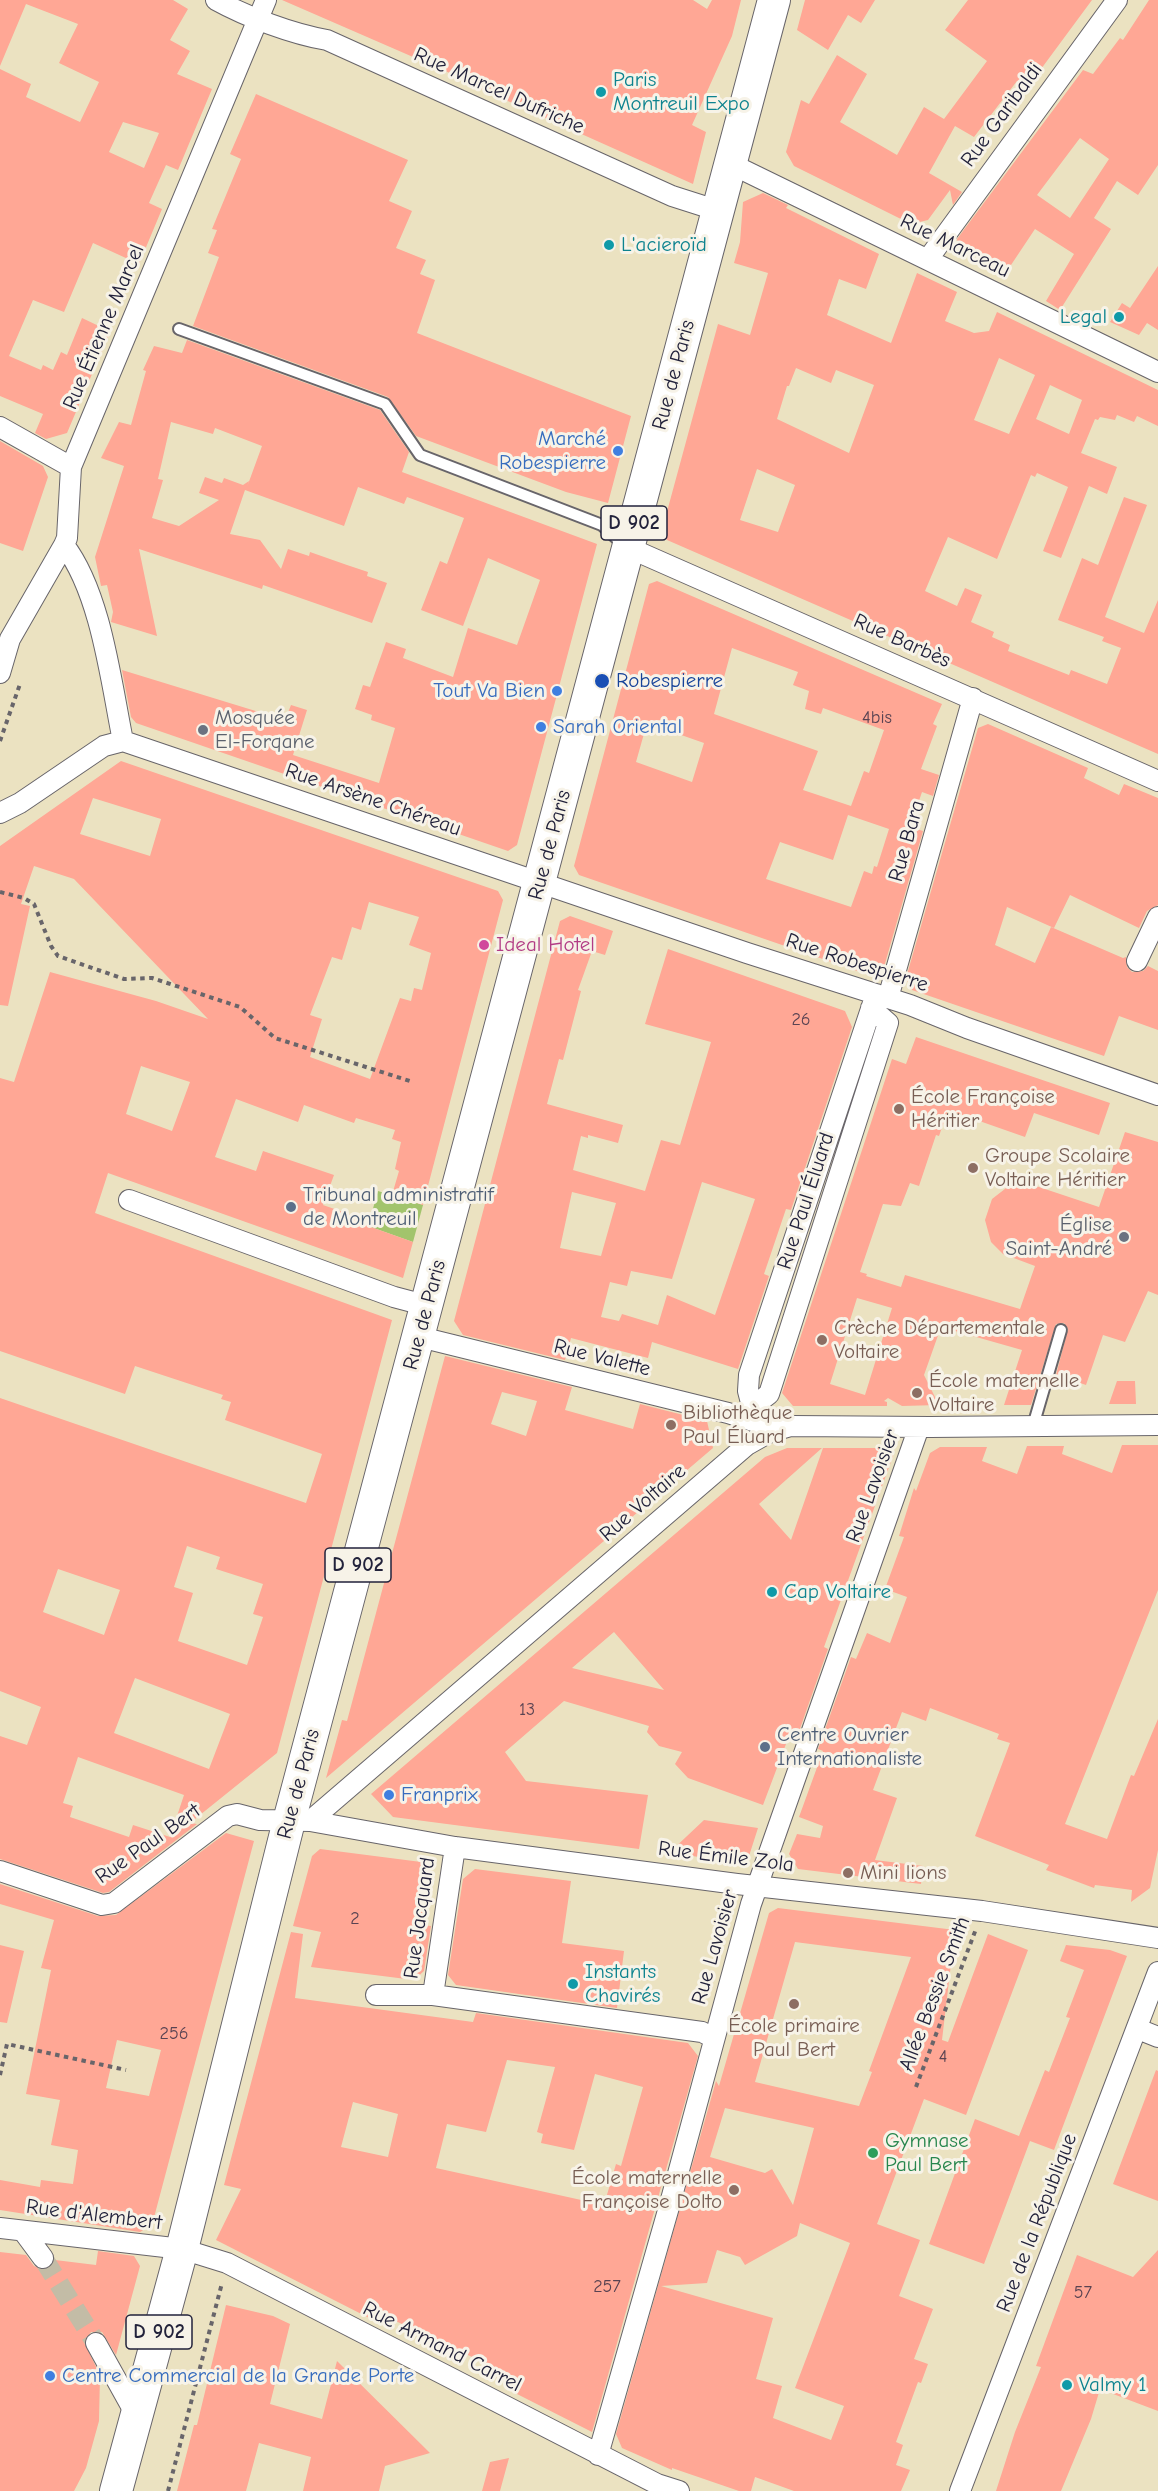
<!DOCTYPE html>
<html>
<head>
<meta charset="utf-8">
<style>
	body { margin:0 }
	canvas { display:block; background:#ebe2c1 }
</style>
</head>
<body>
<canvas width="1158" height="2491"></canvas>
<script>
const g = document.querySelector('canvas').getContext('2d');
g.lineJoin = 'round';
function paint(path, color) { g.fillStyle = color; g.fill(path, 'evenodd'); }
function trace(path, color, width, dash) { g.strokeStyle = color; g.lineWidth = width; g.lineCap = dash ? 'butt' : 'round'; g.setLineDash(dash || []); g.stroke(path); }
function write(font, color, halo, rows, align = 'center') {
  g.font = font + ' "Comic Neue",sans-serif'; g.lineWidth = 6; g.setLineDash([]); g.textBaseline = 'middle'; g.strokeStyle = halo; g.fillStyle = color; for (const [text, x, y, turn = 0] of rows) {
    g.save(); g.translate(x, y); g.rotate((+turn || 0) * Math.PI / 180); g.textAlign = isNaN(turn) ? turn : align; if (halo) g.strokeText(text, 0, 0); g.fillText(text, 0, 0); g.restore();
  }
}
paint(new Path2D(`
	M378 1191 423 1205 413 1242 368 1226Z`), '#a2c46c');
paint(new Path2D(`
	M0 0H173L188 9 170 40 190 51 177 74 212 89 178 170 166 165 149 203 162 209 139 264 93 243 64 312 33 300 9 356 41 370 43 365 53 370 61 352 67 355 82 318 101 327 100 330 109 334 67 433 46 439 35 433 43 414 0 396V69L31 84 26 97 80 122 99 82 59 63 78 24 26 4 0 66ZM123 122 159 133 144 168 109 152Z
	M282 0H693L707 9 712 0H741L732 36 692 125 706 132 693 184 481 89 482 87Z
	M805 0H875L861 23 848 15 828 50 797 30Z
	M968 0H1092L1027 88 1017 81 974 137 955 126 929 173 962 192 953 205 950 190 928 220 911 224 794 166 786 152 801 100 809 104 837 55 867 74 840 122 897 155 924 107 944 119 987 61 945 30Z
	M1149 0H1158V165L1138 195 1117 181 1094 218 1111 229 1060 310 1046 301 1074 254 1035 229 1007 271 975 249 972 253 959 247 957 239 1083 70 1093 74 1120 38 1123 40ZM1080 138 1109 159 1070 218 1037 195Z
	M256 94 408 160 389 201 412 211 396 248 426 260 420 274 435 280 417 333 631 416 608 503 566 492 416 436 388 397 193 326 219 257 208 253 217 230 212 229 241 159 230 154Z
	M763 193 788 205 786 208 879 254 866 289 839 279 827 315 891 343 917 273 957 292 945 321 974 333 989 331 997 312 1158 390V426L1137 416 1134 422 1117 415 1115 420 1100 417 1098 420 1095 419 1081 453 1117 467 1107 494 1089 486 1061 558 1043 551 1068 487 1037 473 1035 477 1031 475 997 559 948 537 925 591 957 606 965 588 982 595 971 622 994 632 992 637 1010 645 1008 651 1069 675 1071 670 1107 684 1121 648 1102 641 1104 637 1058 620 1082 558 1098 565 1124 497 1147 505 1105 617 1144 633 1158 600V754L667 540 662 530 718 324 750 335 768 273 734 263 740 242 743 202ZM999 358 1035 375 1009 434 974 420ZM796 368 831 383 836 370 874 385 849 453 777 419 787 386H789ZM1050 385 1082 400 1069 434 1036 419ZM757 469 795 485 778 532 740 520Z
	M1158 266V330L1147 323 1139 335 1110 322 1122 303 1130 308Z
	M187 340 380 410 409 452 402 472 597 544 517 845 508 851 136 723 131 717 122 670 285 720 291 705 307 710 293 755 379 783 395 728 371 720 372 715 355 709 363 685 370 687 386 642 406 649 403 658 453 677 468 628 517 645 540 580 488 558 463 626 421 610 440 561 447 564 464 518 407 497 404 504 358 487 344 526 245 490 230 534 260 540 281 569 288 549 309 556 310 552 347 565 368 572 367 576 387 583 372 623 263 585 262 589 139 549 157 636 111 622 113 612 107 585 101 586 95 557 124 466 101 458 119 422 131 425 146 371 143 370 154 346 182 353ZM171 422 213 434 215 428 262 446 247 487 249 481 243 485 224 478 222 483 205 477 199 493 219 500 179 526 152 518 163 480 158 479Z
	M0 441 43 466 48 477 23 551 0 543Z
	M657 581 942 704 933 724 937 726 921 769 939 775 933 796 922 792 910 827 923 831 884 967 872 976 579 875 574 866 649 584ZM732 648 798 672 793 685 809 691 805 709 821 714 823 708 884 730 869 773 864 771 851 806 803 790 818 751 714 714ZM647 723 704 743 692 782 636 762ZM848 815 889 829 877 867 874 866 872 874 864 871 851 907 766 879 780 842 833 860Z
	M988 724 1088 768 1084 778 1119 795 1124 784 1158 798V905L1147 911 1139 928 1070 895 1054 928 1007 907 995 945 1035 963 1051 927 1123 958 1126 957 1127 967 1132 972 1143 971 1148 966 1158 971V1030L1119 1016 1104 1056 912 990 906 978 978 728Z
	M121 761 498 891 503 900 423 1205 392 1195 399 1171 395 1169 401 1142 392 1139 395 1130 356 1118 354 1123 304 1105 298 1122 236 1099 215 1157 256 1171 263 1151 334 1175 323 1205 369 1221 368 1226 413 1242 403 1278 108 1173 95 1213 392 1320 277 1753 190 1823 197 1824 109 1892 103 1893 0 1859V1736L27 1745 41 1707 0 1691V1398L306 1503 322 1454 225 1420 231 1402 221 1399 223 1395 135 1366 125 1394 0 1351V1078L14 1082 50 972 156 1001 208 1019 74 879 34 866 21 904 30 906 8 1006 0 1005V846ZM93 798 161 819 150 856 80 834ZM369 902 419 917 409 945 431 953 422 990 414 988 411 1001 400 998 370 1079 310 1057 322 1019 310 1015 332 957 342 960 352 927 361 930ZM141 1066 190 1082 172 1131 126 1114ZM187 1546 220 1557 216 1569 263 1584 253 1614 263 1617 247 1665 178 1641 193 1593 174 1587ZM58 1569 120 1590 104 1635 43 1612ZM135 1678 230 1714 209 1769 114 1733ZM78 1757 184 1795 170 1837 133 1825 129 1837 70 1817 73 1806 63 1803Z
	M570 916 613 931 605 955 592 951 578 990 581 991 563 1060 559 1059 547 1104 623 1125 618 1143 588 1135V1138L581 1136 573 1170 645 1191 661 1140 680 1145 711 1042 645 1024 668 949 845 1011 852 1027 791 1210 786 1209 764 1274 769 1276 738 1369 652 1342 648 1358 571 1338 565 1360 463 1335 454 1321 560 921ZM702 1182 755 1199 715 1315 667 1295 658 1325 622 1314 619 1321 601 1317 610 1282 627 1286 631 1271 672 1279ZM572 1192 616 1203 601 1256 560 1248Z
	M916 1037 1110 1103 1099 1135 1034 1113 1025 1137 948 1110 939 1136 936 1135 919 1186 910 1183 901 1206 883 1204 860 1272 867 1274 866 1276 901 1287 905 1275 1020 1309 1035 1266 1003 1254 991 1242 985 1220 992 1199 1010 1185 1027 1183 1099 1207 1125 1132 1158 1142V1295L1148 1291 1125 1342 1103 1335 1086 1385 1056 1375 1068 1329 1064 1323 1056 1324 1031 1405H1004L1022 1350 941 1327 924 1375 939 1405 902 1406 888 1398 884 1401 887 1402V1406H793L782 1393 892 1059 906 1064ZM857 1298 892 1308 865 1395 830 1384Z
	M445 1356 572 1387 565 1410 633 1429 640 1404 707 1421 713 1448 326 1778 342 1720 347 1721ZM502 1392 537 1401 526 1436 491 1424Z
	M1117 1381H1135L1136 1404H1109Z
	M1122 1445H1158V1590L1065 1824 1107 1839 1131 1775 1134 1776 1158 1719V1850L1150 1888 1131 1902 1132 1890 1095 1885 1094 1888 1046 1870 1049 1865 975 1836 1010 1743 997 1739 999 1734 930 1708 926 1721 902 1712 873 1790 897 1798 875 1860 923 1866 921 1884 798 1869 789 1854 797 1834 820 1838 823 1826 799 1817 823 1751 818 1749 851 1657 856 1659 867 1633 890 1643 907 1597 885 1589 904 1537 899 1536 914 1488 916 1491 930 1453 940 1447H987L982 1461 1017 1474 1027 1446H1064L1062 1454 1112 1473Z
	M787 1448H822L759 1504 791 1540 823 1448H887L893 1456 824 1647 828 1649 796 1740 789 1736 763 1805 688 1778 675 1764 682 1752 659 1746 647 1732 649 1726 564 1701 505 1752 526 1781 648 1795 639 1849 393 1817 371 1794 765 1457ZM614 1632 664 1690 572 1668Z
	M704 1820 758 1828 749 1856 738 1862 669 1853Z
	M226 1833 254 1841 152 2225 140 2232 0 2210V2180L40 2187 41 2180 73 2184 78 2150 51 2145 60 2100 26 2094 51 1970 41 1968 54 1920 0 1904V1884L98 1916 116 1915ZM117 2040 161 2050 149 2096 106 2088Z
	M320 1849 429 1863 422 1925 431 1926 424 1971 414 1980 311 1967 321 1932 293 1926 312 1856Z
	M475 1869 571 1881 562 1943 624 1951 617 2008 456 1985 448 1975 463 1879Z
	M778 1908 955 1930 942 2040 948 2042 988 1934 1028 1950 966 2115 924 2099 877 2224 920 2240 899 2296 933 2309 914 2359 928 2364 921 2383 918 2382 896 2442 903 2445 896 2465 910 2470 901 2491H794L755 2477 751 2491H739L672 2468V2470L622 2448 616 2434 716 2081 719 2086 769 1913ZM795 1942 911 1957 869 2071 872 2072 859 2106 755 2082ZM725 2108 814 2128 793 2205 772 2169 765 2173 710 2157ZM800 2223 850 2243 795 2388 844 2406 831 2440 773 2418 782 2386 756 2379 773 2318 661 2286 707 2283 717 2250 740 2257 745 2265 797 2236Z
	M291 1932 303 1934 295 1998 473 2022 476 2013 688 2043 698 2056 592 2432 517 2394 521 2380 385 2316 383 2325 216 2240 241 2189 224 2185ZM507 2060 555 2067 537 2132 543 2134 541 2143 574 2150 595 2074 643 2087 621 2166 616 2164 604 2205 436 2168 447 2124 486 2132ZM353 2102 398 2114 388 2157 341 2147Z
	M0 1945 24 1951 7 2023 0 2022Z
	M1066 1945 1110 1950 1127 1956 1054 2150 1030 2141 984 2264 929 2244 975 2119 1019 2136 1045 2070 1049 2072 1070 2018 1066 2017 1084 1970 1060 1961Z
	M1156 2070 1158 2071V2201L1113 2184Z
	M1158 2250V2411L1100 2389 1091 2419 1061 2491H996L1015 2432 1041 2367 1036 2366 1077 2255 1133 2277Z
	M98 2251 134 2256 140 2266 116 2355 102 2332H91L84 2342 100 2375 99 2421 86 2468 74 2491H0V2252L26 2255 34 2266 44 2270 51 2267 55 2260 96 2265Z
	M226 2305 273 2316 290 2324 270 2404 322 2419 337 2361 430 2453 385 2466 379 2491H303L311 2457 259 2443 246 2491H177L194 2425H197Z
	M509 2458 500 2491H482L490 2462Z`), '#ffa795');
trace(new Path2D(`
	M43 2258 96 2343`), '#c3bca6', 20, [20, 10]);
const lane = new Path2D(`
	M179 329 385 404 420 455 602 525 624 545
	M1033 1426 1061 1330`);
const street = new Path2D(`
	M216 0C247 17 292 34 327 40L672 196 719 211
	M731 164 1158 372
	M928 259 1117 0
	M0 427 71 467
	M64 545C101 593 111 682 123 741
	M627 547 1158 781
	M0 673 10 639 64 545 67 538 71 467 266 0
	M0 813 20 803 104 746 123 741 747 953 910 1005 967 1028 1158 1095
	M1137 961 1158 917
	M888 998 973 698
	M129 1200 394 1297 428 1306
	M420 1337 728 1413 756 1422 763 1426
	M752 1407 769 1394 888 1023 871 1008
	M756 1422 748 1391 749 1375 876 994
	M310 1821 747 1445 770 1432 791 1426 930 1427 1158 1425
	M0 1871 102 1905 114 1903 228 1816 237 1814 260 1820 310 1821 455 1847 737 1884 982 1911 1158 1938
	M376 1995H433L702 2032 714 2038
	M433 1995 455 1847
	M1138 2029 1158 2037
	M0 2228 182 2249 227 2263 657 2484 679 2491
	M23 2231 43 2258
	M96 2343 136 2415
	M598 2455 669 2207 751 1904 919 1427
	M960 2491 1158 1972`);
const primary = new Path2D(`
	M116 2491 182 2249 289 1821 774 0`);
trace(lane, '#68656a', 14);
trace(street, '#68656a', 22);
trace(primary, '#68656a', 34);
trace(new Path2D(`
	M0 741 20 684
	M0 892 24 898 34 904 51 946 58 956 124 979 152 978 240 1007 275 1038 413 1082
	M0 2075 7 2044 126 2070
	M916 2087 976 1929
	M168 2491 222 2283`), '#68656a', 4, [4.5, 4.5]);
trace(lane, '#fff', 10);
trace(street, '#fff', 20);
trace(primary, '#fff', 32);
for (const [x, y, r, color] of [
	[601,92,6,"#0f9aa8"],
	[609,245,6,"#0f9aa8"],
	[1119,317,6,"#0f9aa8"],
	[618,451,6,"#3f7fe0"],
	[602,681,8,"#1a4fb4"],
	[557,691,6,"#3f7fe0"],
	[541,727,6,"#3f7fe0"],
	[203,730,6,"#6b7280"],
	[484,945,6,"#d1479c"],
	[899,1109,6,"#8d6e63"],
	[973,1168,6,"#8d6e63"],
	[291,1207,6,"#5c6f8a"],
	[1124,1237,6,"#6b7280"],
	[822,1340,6,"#8d6e63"],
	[917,1393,6,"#8d6e63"],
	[671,1425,6,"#8d6e63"],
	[772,1592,6,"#0f9aa8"],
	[765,1747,6,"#5c6f8a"],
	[389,1795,6,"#3f7fe0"],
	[848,1873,6,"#8d6e63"],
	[573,1984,6,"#0f9aa8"],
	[794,2004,6,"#8d6e63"],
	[873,2153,6,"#2e9e5b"],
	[734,2190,6,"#8d6e63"],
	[50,2376,6,"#3f7fe0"],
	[1067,2385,6,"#0f9aa8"]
]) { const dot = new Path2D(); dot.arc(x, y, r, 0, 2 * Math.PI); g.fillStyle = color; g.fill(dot); trace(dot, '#f7f3e8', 2); }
write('18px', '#594352', null, [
	["4bis",877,718],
	["26",801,1020],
	["13",527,1710],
	["2",355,1919],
	["256",174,2034],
	["4",943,2057],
	["257",607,2287],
	["57",1083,2293]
]);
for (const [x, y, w] of [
	[634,523,66],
	[358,1565,66],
	[159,2332,66]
]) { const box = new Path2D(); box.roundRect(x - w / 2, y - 17, w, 34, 4.5); g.fillStyle = '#f7f3e8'; g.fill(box); trace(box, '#22223b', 1.5); }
write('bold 20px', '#22223b', null, [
	["D 902",634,523],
	["D 902",358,1565],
	["D 902",159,2332]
]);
write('21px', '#0d838f', '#f7f3e8', [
	["Paris",613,80],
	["Montreuil Expo",613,104],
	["L'acieroïd",621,245],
	["Legal",1107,317,"right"],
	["Cap Voltaire",784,1592],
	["Instants",585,1972],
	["Chavirés",585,1996],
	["Valmy 1",1079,2385]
], 'left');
write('21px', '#22223b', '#f7f3e8', [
	["Rue Marcel Dufriche",499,91,24],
	["Rue Garibaldi",1002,115,-54],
	["Rue Marceau",955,246,26],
	["Rue Étienne Marcel",104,327,-67],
	["Rue de Paris",674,375,-75],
	["Rue Barbès",902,641,24],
	["Rue Arsène Chéreau",373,800,19],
	["Rue Bara",907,841,-74],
	["Rue de Paris",550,845,-75],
	["Rue Robespierre",857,963,18],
	["Rue Paul Éluard",806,1201,-72],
	["Rue de Paris",425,1315,-75],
	["Rue Valette",602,1358,14],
	["Rue Lavoisier",873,1486,-70],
	["Rue Voltaire",643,1503,-41],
	["Rue de Paris",299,1784,-75],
	["Rue Paul Bert",148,1844,-35],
	["Rue Émile Zola",726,1857,7],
	["Rue Jacquard",420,1918,-82],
	["Rue Lavoisier",715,1947,-74],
	["Allée Bessie Smith",935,1994,-69],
	["Rue d'Alembert",94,2215,7],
	["Rue de la République",1037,2223,-69],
	["Rue Armand Carrel",442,2347,27]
]);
write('21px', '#366cbe', '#f7f3e8', [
	["Marché",606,439,"right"],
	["Robespierre",606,463,"right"],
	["Tout Va Bien",545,691,"right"],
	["Sarah Oriental",553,727],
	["Franprix",401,1795],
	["Centre Commercial de la Grande Porte",62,2376]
], 'left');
write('21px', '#164399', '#f7f3e8', [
	["Robespierre",616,681]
], 'left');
write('21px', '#5b616d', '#f7f3e8', [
	["Mosquée",215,718],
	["El-Forqane",215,742],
	["Église",1112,1225,"right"],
	["Saint-André",1112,1249,"right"]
], 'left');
write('21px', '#b23c85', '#f7f3e8', [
	["Ideal Hotel",496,945]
], 'left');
write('21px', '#785e54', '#f7f3e8', [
	["École Françoise",911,1097],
	["Héritier",911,1121],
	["Groupe Scolaire",985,1156],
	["Voltaire Héritier",985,1180],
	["Crèche Départementale",834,1328],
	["Voltaire",834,1352],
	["École maternelle",929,1381],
	["Voltaire",929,1405],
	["Bibliothèque",683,1413],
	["Paul Éluard",683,1437],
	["Mini lions",860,1873],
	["École primaire",794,2026,"center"],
	["Paul Bert",794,2050,"center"],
	["École maternelle",722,2178,"right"],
	["Françoise Dolto",722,2202,"right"]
], 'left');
write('21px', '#4e5e75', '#f7f3e8', [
	["Tribunal administratif",303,1195],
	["de Montreuil",303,1219],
	["Centre Ouvrier",777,1735],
	["Internationaliste",777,1759]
], 'left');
write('21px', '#27864d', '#f7f3e8', [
	["Gymnase",885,2141],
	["Paul Bert",885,2165]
], 'left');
</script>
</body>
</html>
